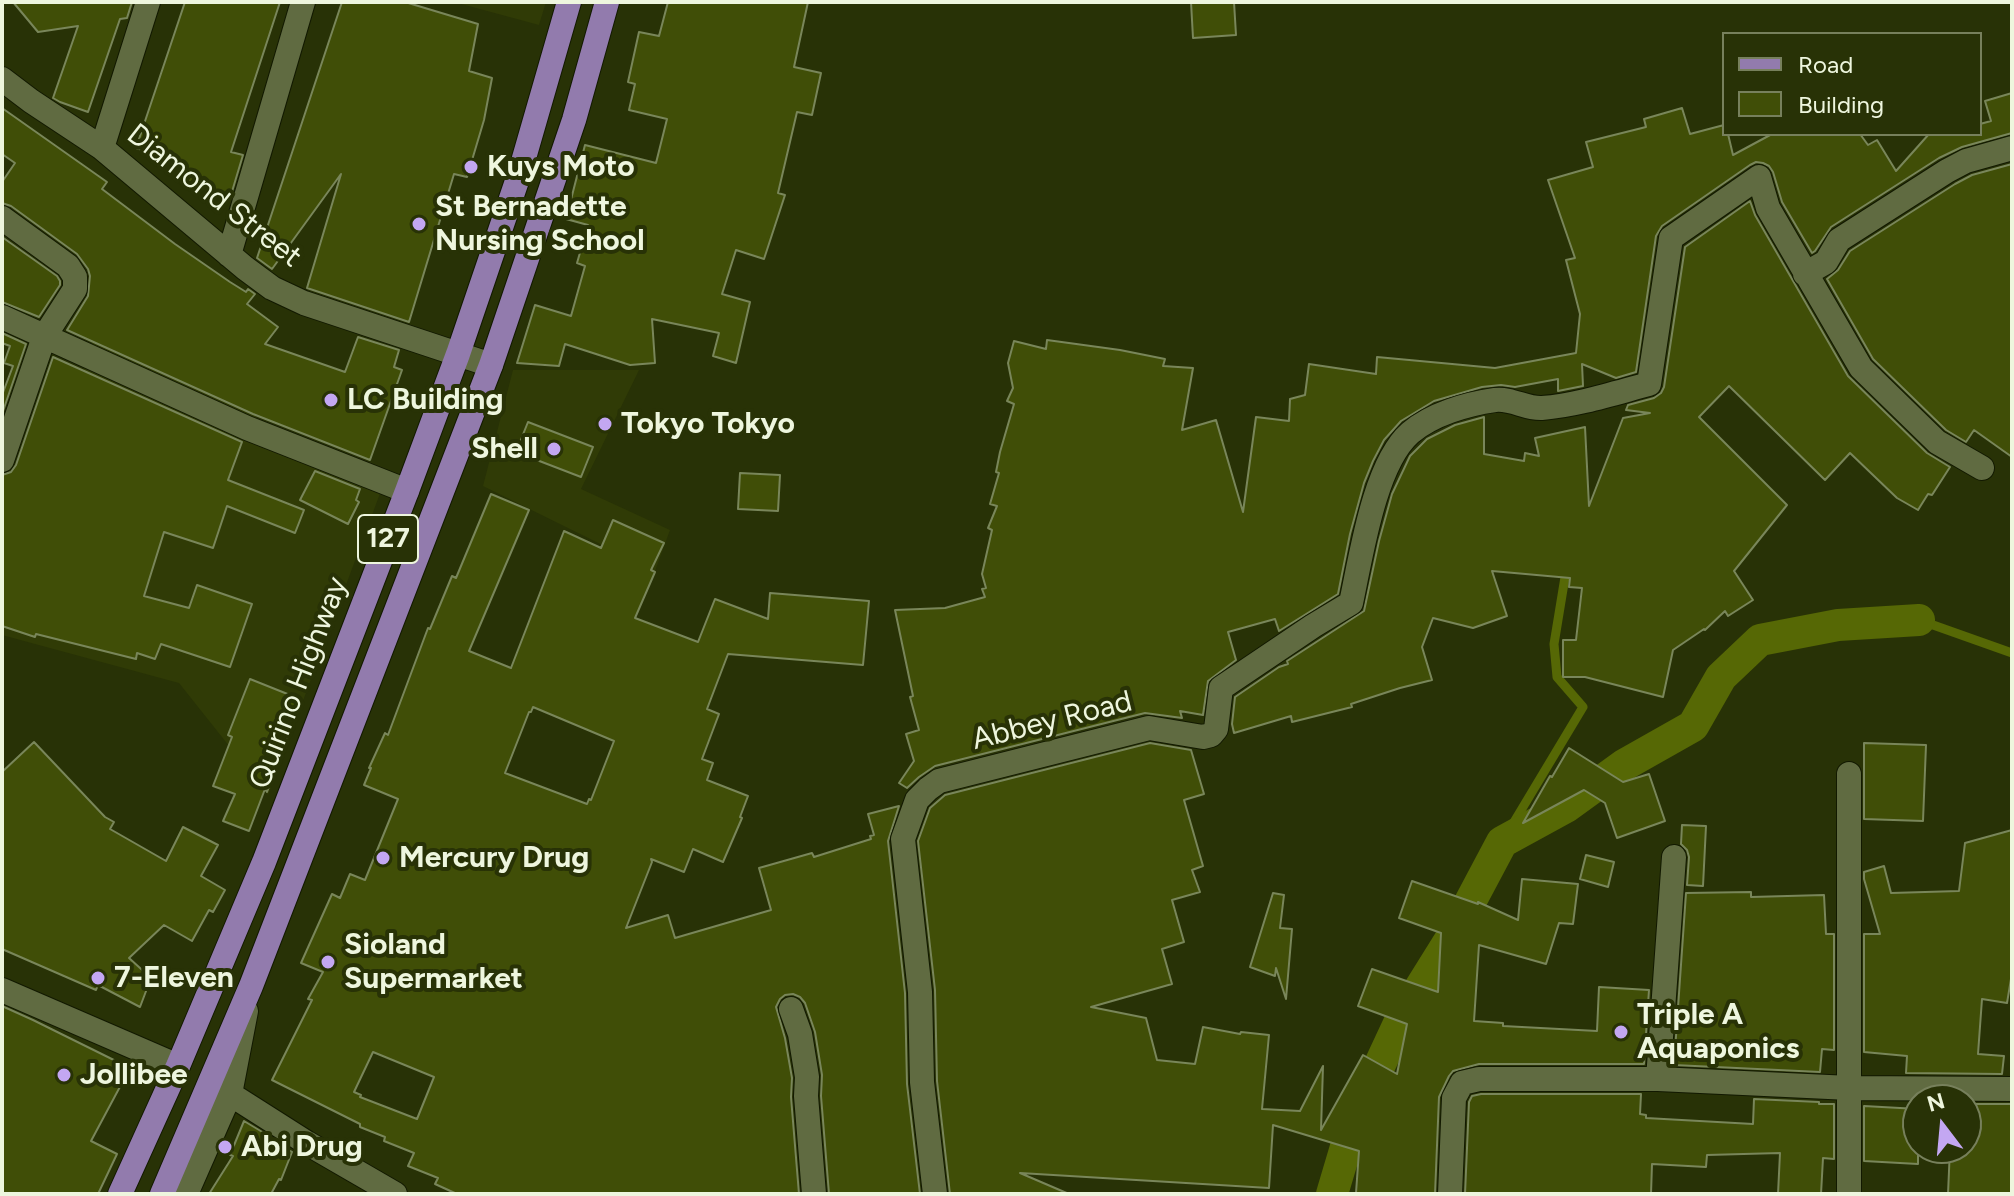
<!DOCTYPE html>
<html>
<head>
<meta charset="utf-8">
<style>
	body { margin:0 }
	#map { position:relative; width:2014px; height:1196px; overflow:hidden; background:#283206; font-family:Figtree,sans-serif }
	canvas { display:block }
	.frame { position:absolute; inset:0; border:4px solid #eef6de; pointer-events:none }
	.legend { position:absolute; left:1722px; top:32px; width:260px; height:104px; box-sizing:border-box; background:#283206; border:2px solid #77805c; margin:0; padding:10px 14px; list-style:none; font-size:24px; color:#eef6de }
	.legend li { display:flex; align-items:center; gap:16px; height:40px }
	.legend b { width:40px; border:2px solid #77805c }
	.north { position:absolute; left:1902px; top:1084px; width:80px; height:80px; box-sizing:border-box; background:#283206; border:2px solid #77805c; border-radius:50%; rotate:344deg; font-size:22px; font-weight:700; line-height:32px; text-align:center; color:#eef6de }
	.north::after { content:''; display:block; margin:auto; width:28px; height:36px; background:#c3a7f2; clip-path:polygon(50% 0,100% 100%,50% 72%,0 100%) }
</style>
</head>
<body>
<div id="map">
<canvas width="2014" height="1196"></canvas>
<div class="frame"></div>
<ul class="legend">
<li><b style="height:10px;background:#927bad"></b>Road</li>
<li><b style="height:22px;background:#404e07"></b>Building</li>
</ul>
<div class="north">N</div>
</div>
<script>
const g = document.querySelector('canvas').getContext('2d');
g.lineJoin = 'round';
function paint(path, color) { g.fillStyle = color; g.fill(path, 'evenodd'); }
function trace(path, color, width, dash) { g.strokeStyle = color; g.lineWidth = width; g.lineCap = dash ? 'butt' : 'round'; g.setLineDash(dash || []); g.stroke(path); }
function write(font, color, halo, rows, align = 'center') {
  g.font = font + ' Figtree,sans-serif'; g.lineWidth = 8; g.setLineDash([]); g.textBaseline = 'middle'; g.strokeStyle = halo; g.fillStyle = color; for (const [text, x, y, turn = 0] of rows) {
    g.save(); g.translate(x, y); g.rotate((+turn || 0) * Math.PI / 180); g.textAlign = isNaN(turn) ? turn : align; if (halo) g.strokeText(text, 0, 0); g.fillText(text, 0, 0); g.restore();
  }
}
paint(new Path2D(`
	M454 2H546L539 25Z
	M93 341 257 414 250 437 382 488 268 795 179 683 2 635V616Z
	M513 370H639L581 489 670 530 655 571 483 486Z`), '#303b06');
trace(new Path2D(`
	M1919 620 2012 653
	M1502 842 1583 707 1557 677 1554 644 1567 565`), '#566805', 9);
trace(new Path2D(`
	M1332 1194 1354 1120 1402 1017 1450 940 1502 842 1566 807 1624 765 1693 726 1721 677 1760 640 1838 625 1919 620`), '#566805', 32);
const building = new Path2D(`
	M13 2H132L127 18 120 19 88 112 60 102 53 98 78 26 38 32Z
	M185 2H280L231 152 243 155 231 195 178 178 183 164 136 148Z
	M342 2H405L478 24 469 71 492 78 484 120 467 177 454 174 409 322 307 288 341 174 272 269 257 258Z
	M668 2H808L794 67 821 73 812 115 797 112 778 193 785 195 764 259 736 250 722 294 750 302 736 363 713 356 719 333 652 319 655 363 630 365 565 344 559 366 517 363 535 305 571 316 585 266 577 263 588 225 566 219 585 145 656 163 667 119 629 110 635 84 628 82 639 32 659 36Z
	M1191 2H1234L1236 35 1193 38Z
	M2012 93V133L1962 147 1939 158 1831 227 1815 251 1812 253 1782 202 1773 172 1769 166 1763 163 1756 162 1750 165 1662 226 1656 236 1636 372 1616 378 1582 364 1583 386 1558 391V379L1515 387 1501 385 1482 387 1434 401 1401 421 1384 440 1373 461 1364 483 1350 534 1338 594 1279 631 1275 619 1228 632 1236 660 1208 681 1203 715 1180 711 1182 718 1145 713 935 766 919 777 907 788 899 783 914 761 906 734 919 730 910 697 913 696 895 610 945 608 985 597 982 589 986 588 982 574 992 530 988 528 997 506 990 504 999 473 996 472 1000 452 1014 404 1007 401 1013 388 1008 363 1014 341 1046 349 1047 340 1120 350 1165 359 1163 366 1193 368 1182 430 1216 420 1243 512 1256 417 1289 421 1290 399 1305 395 1309 364 1376 374 1377 357 1495 368 1576 353 1580 314 1566 260 1575 258 1548 180 1593 167 1586 142 1646 127 1644 119 1682 108 1690 134 1724 125V134H1728L1733 155 1772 134H1860L1868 145 1877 140 1896 171 1929 134H1980V124L1991 121 1985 101Z
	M2 108 107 182 102 189 175 244 230 282 246 292 248 289 255 294 247 304 278 327 265 344 345 372 358 337 399 350 394 367 402 370 370 460 253 414 67 330 88 296 90 276 88 269 77 254 11 206 2 203V182L15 163 2 154Z
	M2012 164V457L1974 430 1966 442 1946 430 1873 359 1827 279 1838 270 1850 251 1955 184 1972 175Z
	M1750 201 1755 215 1848 376 1927 453 1950 467 1932 495 1928 494 1918 510 1897 498 1850 453 1825 480 1729 386 1699 417 1787 505 1734 571 1753 600 1728 616 1725 611 1705 630 1704 629 1673 650 1663 697 1585 677H1563V640H1576L1582 588 1569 587 1570 578 1492 571 1507 616 1473 628 1433 618 1422 647 1432 680 1400 688 1351 704 1352 707 1292 722 1291 716 1234 733 1232 724 1235 697 1279 667 1288 664 1287 661 1364 611 1379 541 1392 494 1410 456 1427 439 1455 425 1484 417V454L1524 461 1525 453 1539 456 1535 438 1585 427 1589 506 1623 418 1650 413 1626 410 1628 405 1654 398 1661 393 1664 387 1685 247Z
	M2 237 57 276 60 281V285L39 317 2 302Z
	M2 333 26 344 2 414V395L13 366 4 363 10 346 2 343Z
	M53 357 242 442 228 480 304 510 295 533 227 506 213 548 164 532 144 596 189 608 197 585 252 604 230 667 161 644 155 659 137 653 136 659 36 634 35 637 2 626V475L11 472 16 465Z
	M528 422 593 447 581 477 516 452Z
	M315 471 360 489 356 500 359 502 348 524 300 500Z
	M740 473 780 475 778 511 738 509Z
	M491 494 529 510 469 651 511 668 564 531 601 548 613 520 664 543 651 570 655 572 635 618 698 642 715 599 768 619 770 593 869 601 863 665 728 654 707 709 719 714 702 759 713 763 707 780 748 796 740 817 742 818 723 862 693 849 684 872 651 859 652 862 626 928 668 915 675 938 771 910 759 868 812 853 814 857 871 839 870 836 874 835 868 814 899 806 888 841 905 993 907 1084 920 1194H829L821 1096 822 1075 815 1032 805 1003 800 997 793 994 785 995 780 999 776 1007 785 1038 792 1078 791 1097 799 1194H457L435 1184 438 1178 408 1166 414 1153 384 1141 385 1137 360 1127V1124L272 1080 312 1000 308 999 323 972 301 963 332 894 340 898 350 874 365 880 398 799 364 785 371 768H369L385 733 388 735 428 628 430 629 452 576 456 578ZM533 707 614 741 591 800 589 799 587 804 505 773 529 712H531ZM373 1052 434 1077 417 1119 360 1097 361 1095 354 1092Z
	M250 679 300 699 288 728H291L267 792 265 789 249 831 223 821 235 794 213 786 232 737 228 735Z
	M34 742 105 817 114 822 110 829 166 861 183 827 218 845 201 876 225 890 213 912 209 910 192 941 164 925 129 958 151 978 140 1007 98 985 96 990 2 949V772Z
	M1150 743 1191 750 1204 794 1184 800 1203 866 1192 870 1200 892 1172 900 1184 942 1162 949 1172 984 1091 1007 1146 1018 1157 1060 1195 1064 1203 1027 1240 1034 1241 1032 1269 1035 1262 1109 1300 1111 1323 1066 1321 1130 1363 1055 1397 1074 1407 1024 1358 1006 1372 969 1438 992 1441 933 1399 918 1412 881 1478 904V902L1518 920 1522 879 1578 884 1573 924 1559 923 1546 964 1479 945 1474 1021 1503 1023V1026L1597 1031 1599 987 1649 990 1644 1064H1479L1453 1071 1449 1076 1439 1097 1435 1194 1356 1193 1359 1151 1273 1125 1269 1188 1020 1173 1069 1194H950L937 1081 935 990 918 841 930 808 945 795Z
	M1864 743 1926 745 1923 821 1864 819Z
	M1569 748 1623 782 1649 774 1665 821 1617 838 1605 803 1584 790 1523 823 1550 776 1552 777Z
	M1682 825 1706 826 1703 886 1687 885 1689 857 1687 850 1681 844Z
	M2012 830V973L2007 1003 1982 999 1978 1054 2004 1056 2002 1074 1906 1073 1907 1056 1864 1052V934H1880L1864 879V872L1884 866 1891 893 1959 891 1965 843Z
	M1586 855 1614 862 1608 887 1580 879Z
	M1751 892V897L1824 895 1826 934H1834V1050L1822 1049 1820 1072 1674 1065 1686 893Z
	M1273 893 1284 895 1280 928 1292 929 1286 999 1276 968 1275 976 1250 967Z
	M2 1006 33 1020 130 1068 91 1141 117 1154 98 1194H2Z
	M1481 1094H1641L1640 1114 1646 1115V1118L1753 1124 1754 1099 1819 1102V1104H1834V1159L1823 1158 1821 1194H1778L1780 1153 1707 1155 1706 1167 1652 1164 1651 1194H1465L1469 1102 1472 1096Z
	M1966 1104H2012V1194H1948L1950 1148H1966Z
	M1864 1106 1918 1109V1164L1864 1161Z
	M244 1121 269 1136 267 1140 292 1152 281 1180 279 1179 271 1194H209L233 1156 230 1155Z`);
paint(building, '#404e07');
trace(building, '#79865a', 2);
const street = new Path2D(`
	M2 79 31 101 102 148 245 268 272 288 304 303 491 365
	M102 148 148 2
	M2 218 68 266 75 277V289L44 337 2 460
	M229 255 303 2
	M1805 274 1826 262 1839 240 1947 171 1966 161 2012 148
	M2 317 247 428 407 491
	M791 1009 800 1034 807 1077 806 1096 814 1194
	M1658 1079 1674 857
	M230 1094 307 1143 395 1194
	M186 1194 230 1094 246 1011
	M935 1194 922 1082 920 992 903 839 917 800 928 789 939 781 1149 728 1203 737 1211 735 1216 729 1221 688 1313 626 1351 603C1361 557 1374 465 1410 433 1432 414 1467 404 1495 400 1512 398 1526 409 1542 408 1578 405 1615 393 1649 384L1671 238 1759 177 1768 208 1861 368 1937 442 1982 468
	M1450 1194 1454 1098 1462 1083 1479 1079H1658L1850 1088 2012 1089
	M1849 1194V774`);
const secondary = new Path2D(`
	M2 990 178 1066`);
const primary = new Path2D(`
	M120 1194 178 1066 264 862 407 491 458 354 520 172 569 2
	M162 1194 251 986 491 365 574 120 607 2`);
trace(street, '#121900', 26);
trace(secondary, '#121900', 26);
trace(primary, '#121900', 26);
trace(street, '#606b41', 24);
trace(secondary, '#606b41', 24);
trace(primary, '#927bad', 24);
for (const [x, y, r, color] of [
	[471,167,8,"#c3a7f2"],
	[419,224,8,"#c3a7f2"],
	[331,400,8,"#c3a7f2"],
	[605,424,8,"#c3a7f2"],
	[554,449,8,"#c3a7f2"],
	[383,858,8,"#c3a7f2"],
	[328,962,8,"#c3a7f2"],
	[98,978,8,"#c3a7f2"],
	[1621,1032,8,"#c3a7f2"],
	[64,1075,8,"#c3a7f2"],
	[225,1147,8,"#c3a7f2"]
]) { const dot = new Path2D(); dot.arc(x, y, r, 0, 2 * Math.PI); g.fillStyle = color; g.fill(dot); trace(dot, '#283206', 3); }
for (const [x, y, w] of [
	[388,539,60]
]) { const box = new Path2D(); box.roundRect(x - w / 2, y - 24, w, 48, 6); g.fillStyle = '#283206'; g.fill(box); trace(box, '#eef6de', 2); }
write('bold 28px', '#eef6de', null, [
	["127",388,539]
]);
write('bold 30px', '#eef6de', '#283206', [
	["Kuys Moto",487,167],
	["St Bernadette",435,207],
	["Nursing School",435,241],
	["LC Building",347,400],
	["Tokyo Tokyo",621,424],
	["Shell",538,449,"right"],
	["Mercury Drug",399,858],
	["Sioland",344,945],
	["Supermarket",344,979],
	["7-Eleven",114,978],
	["Triple A",1637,1015],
	["Aquaponics",1637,1049],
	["Jollibee",80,1075],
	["Abi Drug",241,1147]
], 'left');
write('30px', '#eef6de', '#283206', [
	["Diamond Street",214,196,38],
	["Quirino Highway",299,683,-69],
	["Abbey Road",1052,721,-14]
]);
</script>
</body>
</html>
